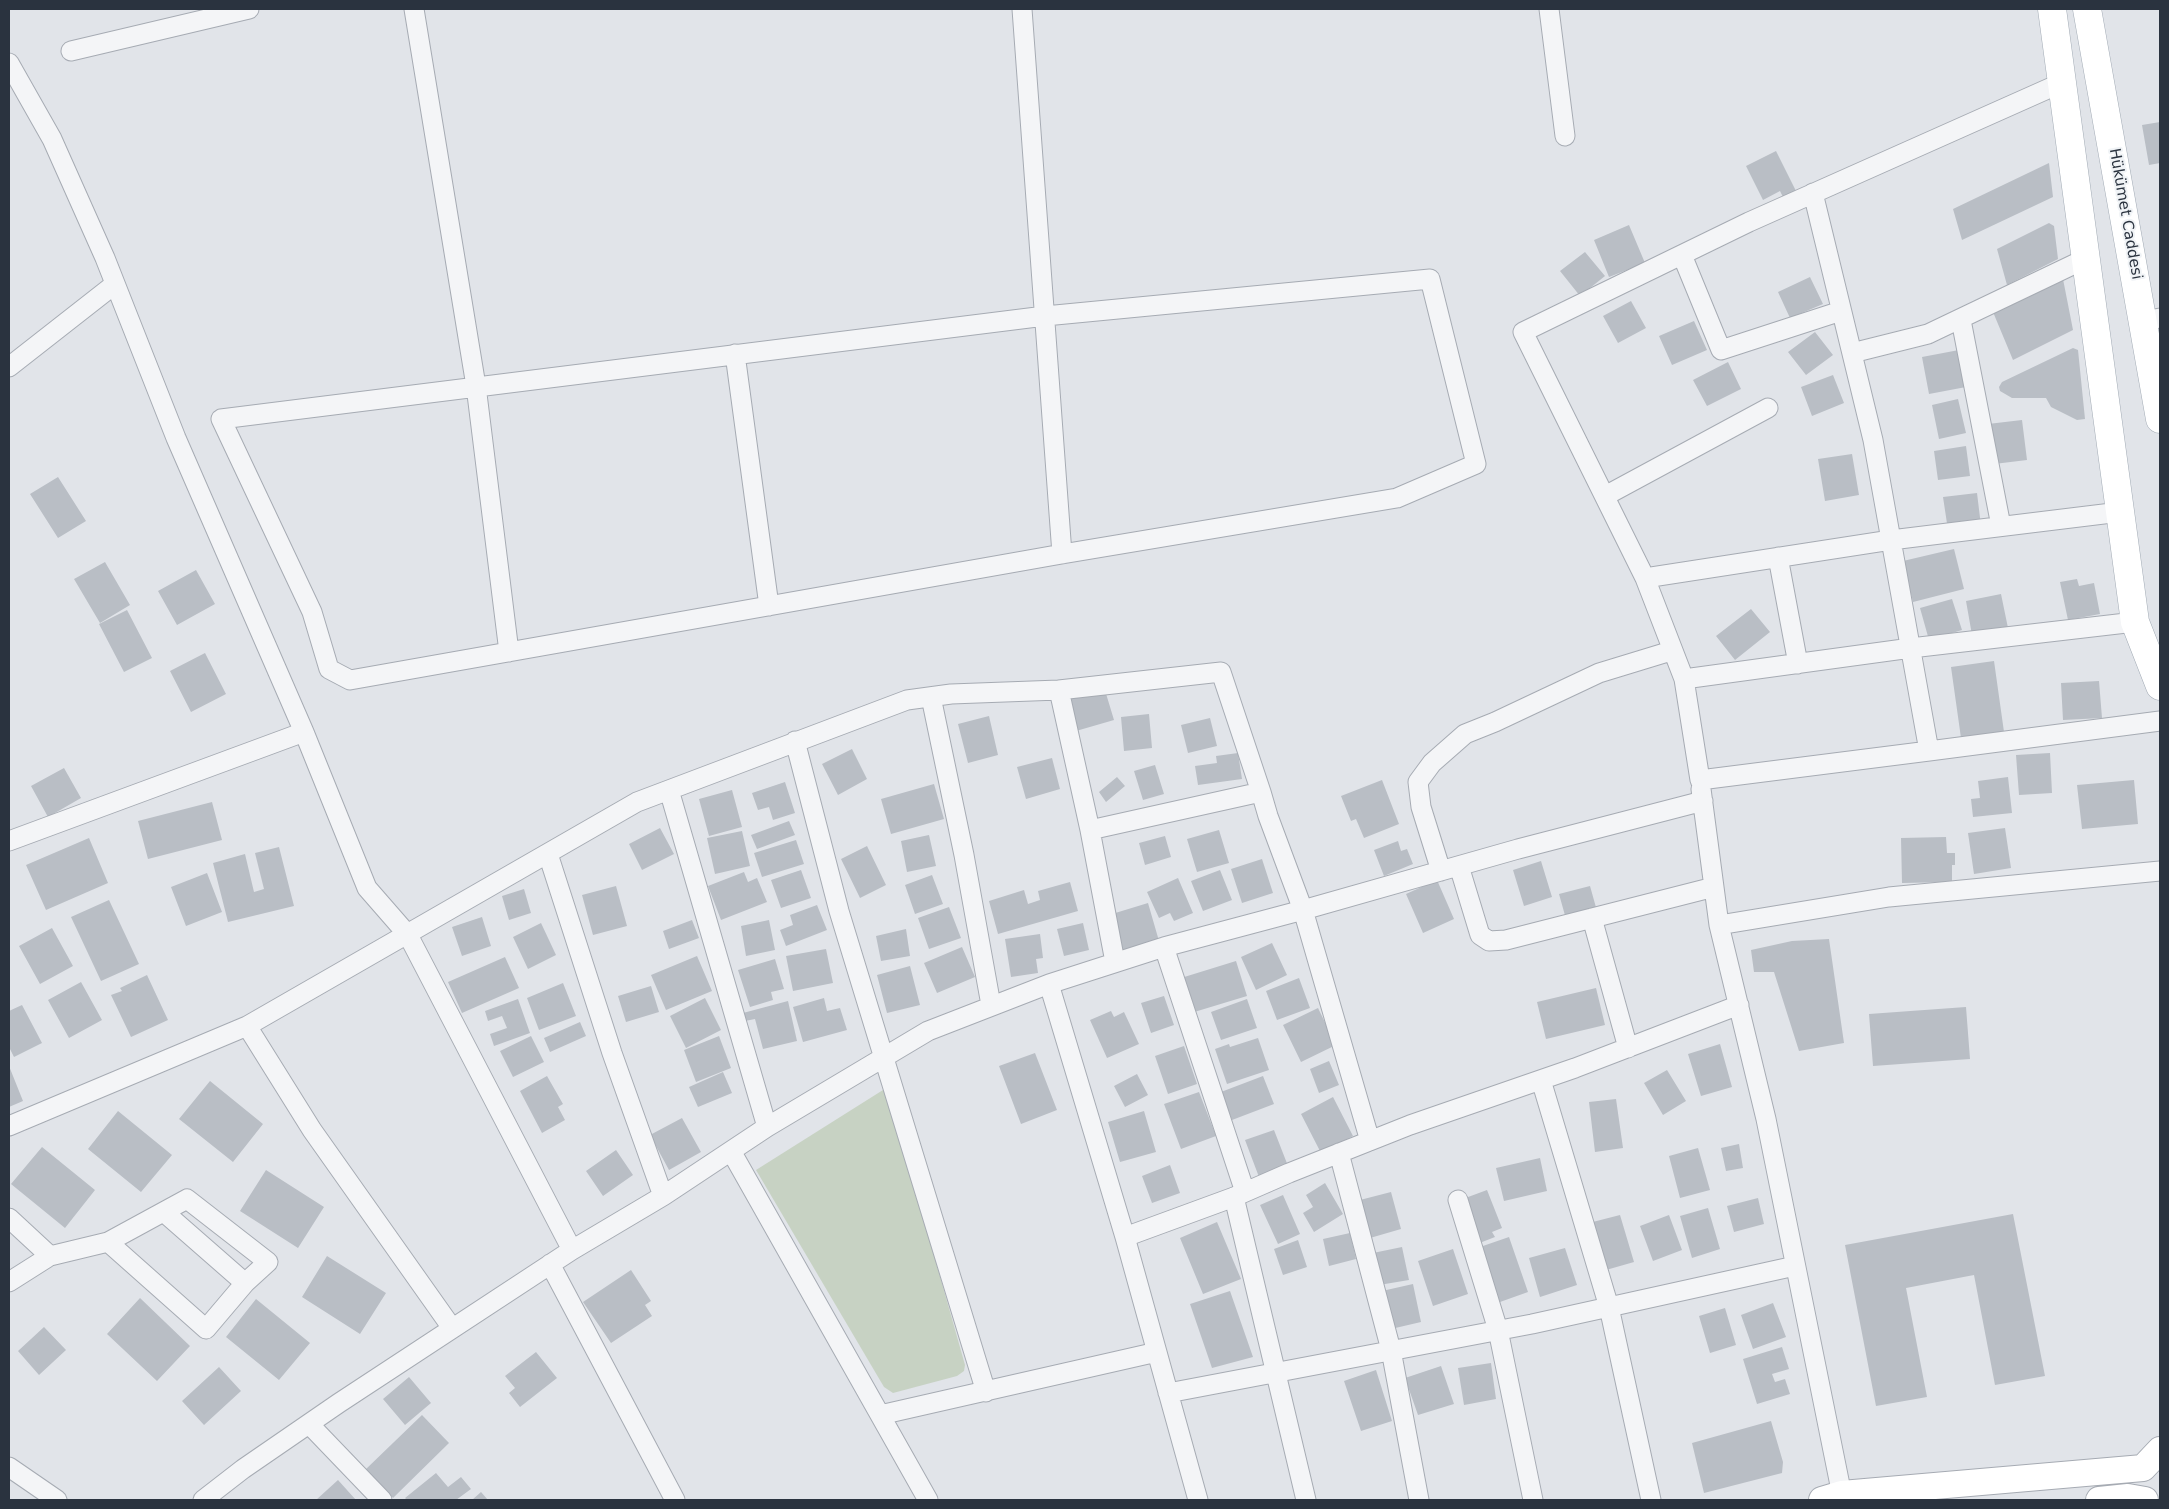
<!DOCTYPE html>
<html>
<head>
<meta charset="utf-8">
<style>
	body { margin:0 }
	#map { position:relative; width:2169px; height:1509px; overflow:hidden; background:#e1e4e9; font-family:"DejaVu Sans",sans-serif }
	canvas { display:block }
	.frame { position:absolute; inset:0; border:10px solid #2a333f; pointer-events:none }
</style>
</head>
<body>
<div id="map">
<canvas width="2169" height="1509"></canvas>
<div class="frame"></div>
</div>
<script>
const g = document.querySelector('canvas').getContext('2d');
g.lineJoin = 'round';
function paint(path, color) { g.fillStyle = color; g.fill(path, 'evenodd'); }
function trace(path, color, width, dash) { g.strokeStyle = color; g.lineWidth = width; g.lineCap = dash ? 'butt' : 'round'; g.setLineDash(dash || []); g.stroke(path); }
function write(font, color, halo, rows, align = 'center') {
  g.font = font + ' "DejaVu Sans",sans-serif'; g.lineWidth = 4; g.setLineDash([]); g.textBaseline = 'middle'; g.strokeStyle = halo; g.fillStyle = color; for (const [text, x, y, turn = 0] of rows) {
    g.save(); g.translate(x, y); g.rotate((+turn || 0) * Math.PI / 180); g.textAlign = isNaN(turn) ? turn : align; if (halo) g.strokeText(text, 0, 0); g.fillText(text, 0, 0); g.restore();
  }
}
paint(new Path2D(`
	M883 1090 889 1095 965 1365 964 1371 957 1376 893 1393 884 1387 756 1170Z`), '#c7d2c3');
paint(new Path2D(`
	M2160 122V163L2149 165 2142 125Z
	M1776 151 1796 191 1783 197 1780 191 1763 200 1746 166Z
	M2049 163 2053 197 1962 240 1953 209Z
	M2049 223 2054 226 2058 259 2007 285 1997 249Z
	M1629 225 1645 263 1609 277 1594 240Z
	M1585 252 1605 276 1580 296 1560 271Z
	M1810 277 1823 304 1790 318 1778 292Z
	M2063 279 2073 330 2013 360 1993 312Z
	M1631 301 1646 328 1618 343 1603 316Z
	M1694 321 1707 350 1672 365 1659 336Z
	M1815 332 1833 355 1806 375 1788 352Z
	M2073 348 2078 350 2085 419 2077 420 2051 407 2046 398H2012L2000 391 1999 387 2002 382Z
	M1959 350 1966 387 1929 394 1922 357Z
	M1728 362 1741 389 1707 406 1693 380Z
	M1833 375 1844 403 1812 416 1801 387Z
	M1958 399 1966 433 1939 439 1932 405Z
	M2022 420 2027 460 1994 464 1988 424Z
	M1966 446 1970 476 1938 480 1934 451Z
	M1852 454 1859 495 1825 501 1818 459Z
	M58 477 86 521 58 538 30 494Z
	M1977 493 1981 526 1948 530 1943 497Z
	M1954 549 1964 589 1913 602 1903 561Z
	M105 562 130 605 100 623 74 579Z
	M196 570 215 604 177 625 158 591Z
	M2077 579 2079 586 2094 583 2100 614 2068 620 2060 582Z
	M2001 594 2008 628 1972 635 1966 601Z
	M1952 599 1962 630 1929 640 1920 608Z
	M1751 609 1770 632 1735 660 1716 636Z
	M127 610 152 658 124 672 99 624Z
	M205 653 226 694 191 712 170 671Z
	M1994 661 2004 732 1961 738 1951 667Z
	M2099 681 2102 718 2063 720 2061 683Z
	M1104 687 1114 720 1076 731 1066 699Z
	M1149 714 1152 748 1124 751 1121 717Z
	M989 716 998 755 968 763 958 724Z
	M1210 718 1217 746 1188 753 1181 725Z
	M852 749 867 779 838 795 822 764Z
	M1238 753 1242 779 1198 785 1195 766 1217 763 1216 756Z
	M2050 753 2052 793 2019 795 2016 755Z
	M1052 758 1060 789 1026 799 1017 767Z
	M1155 765 1164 794 1143 800 1134 771Z
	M64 768 81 798 48 817 31 786Z
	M1117 777 1125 786 1106 802 1099 792Z
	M2008 777 2012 813 1973 817 1971 799 1980 798 1978 781Z
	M1382 780 1399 824 1364 838 1356 819 1351 821 1341 796Z
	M2134 780 2138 824 2082 829 2077 785Z
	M785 782 795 813 773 820 769 807 758 810 752 793Z
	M934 784 944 819 891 834 881 799Z
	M732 790 742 827 709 836 699 799Z
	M212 802 222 840 148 859 138 821Z
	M789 821 795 835 757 849 751 835Z
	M660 828 674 854 642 870 629 844Z
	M2005 828 2011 868 1974 874 1968 833Z
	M1219 830 1229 863 1197 872 1187 839Z
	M742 831 750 866 715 874 707 838Z
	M929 835 936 866 907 872 901 841Z
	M1165 836 1171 857 1145 865 1139 843Z
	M1946 837 1947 853H1955V865H1952V882L1902 883 1901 838Z
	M89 838 108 883 46 910 26 865Z
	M796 840 804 864 762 877 754 853Z
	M1398 841 1401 851 1407 849 1413 864 1384 876 1374 850Z
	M867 846 886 885 860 898 841 859Z
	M279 847 294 906 228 922 213 863 245 854 254 892 264 889 255 853Z
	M1262 859 1273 893 1242 903 1231 869Z
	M1541 861 1552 897 1524 906 1513 870Z
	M801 870 811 898 781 908 771 880Z
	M1220 870 1232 900 1203 911 1191 881Z
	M744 872 748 882 757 878 767 902 721 920 708 886Z
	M207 873 222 912 186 926 171 887Z
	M932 875 943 904 915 914 905 885Z
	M1178 878 1193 913 1174 921 1170 913 1159 918 1147 892Z
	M1437 880 1454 919 1423 933 1406 894Z
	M1070 882 1078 911 998 934 989 901 1024 890 1028 904 1040 900 1038 891Z
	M616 886 627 926 593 935 582 895Z
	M1590 886 1597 911 1566 919 1559 894Z
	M524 889 531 913 509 920 502 896Z
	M109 900 139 964 101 981 71 917Z
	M1148 903 1159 941 1123 952 1112 914Z
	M817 905 827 930 786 946 780 930 793 925 790 915Z
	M949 907 961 938 929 949 918 918Z
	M482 917 491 946 462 956 452 927Z
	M692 920 699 938 669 949 663 931Z
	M769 920 775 950 746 956 741 926Z
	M541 923 556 955 528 969 513 937Z
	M1083 923 1089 950 1064 956 1057 929Z
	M52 928 73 966 40 984 19 946Z
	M906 929 910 956 881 961 876 936Z
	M1040 934 1043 958 1036 959 1038 973 1011 977 1005 939Z
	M1829 939 1844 1043 1799 1051 1774 972H1754L1751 950 1792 941Z
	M1272 943 1287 975 1256 990 1241 957Z
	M962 947 975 977 937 993 924 963Z
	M826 949 833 983 793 991 786 956Z
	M697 956 712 991 666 1010 651 975Z
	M505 957 519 988 462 1013 448 982Z
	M775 959 784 989 771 992 773 1000 750 1007 738 970Z
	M1236 961 1247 996 1191 1013 1181 978Z
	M910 966 920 1005 887 1013 877 975Z
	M147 975 168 1020 131 1037 111 995 122 991 120 988Z
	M1299 978 1310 1008 1277 1020 1266 991Z
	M81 982 102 1020 69 1038 48 1000Z
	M563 983 576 1016 539 1030 527 998Z
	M651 986 659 1012 626 1022 618 996Z
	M1596 988 1605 1025 1546 1039 1537 1002Z
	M1164 996 1174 1025 1151 1033 1141 1003Z
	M705 998 721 1030 686 1048 670 1016Z
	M824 998 827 1011 840 1008 847 1030 803 1042 793 1007Z
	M518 999 530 1033 494 1046 490 1034 507 1028 502 1016 488 1021 485 1011Z
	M1247 999 1257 1028 1221 1040 1211 1012Z
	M788 1001 797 1041 763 1049 755 1019 745 1021 743 1013Z
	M22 1005 42 1043 14 1057 9 1047V1011Z
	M1966 1007 1970 1059 1873 1066 1869 1014Z
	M1318 1008 1336 1045 1301 1062 1283 1025Z
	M1111 1011 1114 1017 1124 1012 1139 1044 1107 1058 1090 1020Z
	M580 1022 586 1036 550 1052 544 1038Z
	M531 1036 544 1062 513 1077 500 1051Z
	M719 1036 731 1068 696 1082 684 1050Z
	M1258 1038 1269 1070 1227 1084 1215 1049 1229 1044 1230 1047Z
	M1720 1044 1732 1087 1701 1096 1688 1054Z
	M1184 1046 1197 1084 1168 1094 1155 1056Z
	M1035 1053 1057 1110 1021 1124 999 1066Z
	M1329 1061 1339 1085 1319 1093 1310 1069Z
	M9 1066 23 1101 9 1107Z
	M1667 1070 1686 1101 1663 1115 1644 1083Z
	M723 1072 732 1093 698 1107 689 1087Z
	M1137 1074 1148 1095 1125 1107 1114 1086Z
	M547 1076 563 1104 558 1107 565 1120 542 1133 520 1091Z
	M1263 1076 1274 1104 1232 1120 1221 1092Z
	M210 1081 263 1124 233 1162 179 1119Z
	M1199 1092 1216 1136 1181 1149 1164 1104Z
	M1333 1097 1353 1136 1321 1153 1301 1114Z
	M1616 1099 1623 1148 1595 1152 1589 1102Z
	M118 1111 172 1155 141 1192 88 1149Z
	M1144 1111 1156 1152 1120 1162 1108 1122Z
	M682 1118 701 1152 669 1170 650 1135Z
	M1274 1130 1288 1166 1259 1177 1245 1140Z
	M1739 1144 1743 1168 1726 1171 1721 1148Z
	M42 1147 95 1190 65 1228 11 1184Z
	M1698 1148 1710 1190 1680 1198 1669 1156Z
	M616 1150 633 1175 603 1196 586 1171Z
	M1540 1158 1547 1191 1504 1201 1496 1168Z
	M1170 1165 1180 1193 1152 1203 1142 1176Z
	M266 1170 324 1207 298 1248 240 1211Z
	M1325 1183 1343 1214 1314 1232 1303 1213 1313 1207 1306 1195Z
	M1487 1190 1502 1228 1492 1232 1495 1237 1477 1244 1460 1200Z
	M1391 1192 1401 1229 1370 1238 1360 1200Z
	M1283 1195 1300 1234 1278 1244 1260 1205Z
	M1758 1198 1764 1224 1734 1232 1727 1206Z
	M1708 1208 1720 1249 1692 1258 1680 1216Z
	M2013 1214 2045 1376 1995 1385 1974 1275 1906 1288 1927 1397 1876 1406 1845 1245Z
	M1620 1215 1634 1262 1599 1272 1585 1224Z
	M1669 1215 1682 1250 1653 1261 1640 1226Z
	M1217 1222 1241 1279 1203 1294 1180 1238Z
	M1350 1233 1356 1259 1329 1266 1323 1239Z
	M1509 1237 1528 1292 1500 1302 1480 1247Z
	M1298 1240 1307 1267 1283 1275 1274 1249Z
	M1402 1247 1409 1280 1379 1285 1373 1253Z
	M1565 1248 1577 1285 1540 1297 1529 1258Z
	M1453 1249 1468 1294 1433 1306 1418 1261Z
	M327 1256 386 1293 360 1334 302 1297Z
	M631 1270 651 1301 645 1305 652 1316 611 1343 583 1302Z
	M1413 1284 1421 1322 1391 1329 1382 1291Z
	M1230 1291 1253 1357 1212 1368 1190 1304Z
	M140 1298 190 1346 157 1381 107 1334Z
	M256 1299 310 1343 279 1380 226 1337Z
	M1773 1303 1786 1337 1753 1349 1741 1315Z
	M1725 1308 1736 1345 1710 1353 1699 1316Z
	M44 1327 66 1350 39 1375 18 1351Z
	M1782 1347 1789 1369 1772 1374 1775 1382 1785 1379 1790 1394 1757 1404 1743 1359Z
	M536 1352 557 1378 520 1407 509 1393 515 1388 505 1376Z
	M1491 1363 1496 1399 1464 1405 1458 1368Z
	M1441 1366 1454 1404 1418 1415 1405 1378Z
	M219 1367 241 1391 204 1425 182 1401Z
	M1376 1370 1392 1421 1361 1431 1344 1381Z
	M409 1377 431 1403 405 1425 383 1399Z
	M422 1415 449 1443 393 1498 365 1470Z
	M1771 1421 1783 1462 1782 1473 1704 1493 1692 1443Z
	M436 1473 448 1487 461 1477 471 1489 456 1500H407L405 1498Z
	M338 1480 356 1500H316Z
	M481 1492 488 1500H472Z`), '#b9bec5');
const street = new Path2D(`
	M414 9 476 386 509 652
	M1022 9 1062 554
	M1549 9 1565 136
	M71 51 249 9
	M9 63 52 139 105 258 176 438 304 732 367 888 408 935 572 1250
	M1813 193 1873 440 1929 751 2160 721
	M1682 255 1721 350 1841 311
	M1430 279 1476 464 1397 498 1062 554 350 680 329 669 312 612 221 419 1045 316Z
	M1961 320 2001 526
	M2144 321 2160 318
	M1852 353 1928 334 2085 259
	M735 354 769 606
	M9 367 115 284
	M1605 496 1768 408
	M1778 557 1798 664
	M1645 578 1891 540 2120 512
	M1684 679 1911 648 2135 622
	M1059 690 1221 672 1261 792
	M931 697 964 855 991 1005
	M795 741 839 911 986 1392
	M1929 751 1700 780 1684 679 1645 578 1523 332 1749 222 2061 83
	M1701 789 1719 925 1766 1119 1843 1500
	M669 790 767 1127
	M1090 830 1261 792 1268 816 1303 910 1370 1141
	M9 841 304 732
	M548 854 612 1053 663 1196
	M1459 866 1480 935 1489 941 1506 940 1714 887
	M1441 871 1421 807 1418 782 1432 763 1465 734 1495 722 1599 673 1671 651
	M1592 918 1628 1048
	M1719 925 1889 897 2160 871
	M1164 947 1245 1192
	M1049 984 1125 1237 1198 1500
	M1541 1080 1609 1307 1651 1500
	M9 1126 247 1026
	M731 1151 928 1500
	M1339 1153 1391 1350 1419 1500
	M1234 1197 1306 1500
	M1458 1200 1498 1330 1533 1500
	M165 1213 245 1283
	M9 1218 50 1256
	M1125 1237 1234 1197 1289 1173 1410 1125 1575 1068 1739 1005
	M550 1264 675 1500
	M9 1282 50 1256 108 1242 187 1199 268 1262 245 1283 206 1329 108 1242
	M452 1328 312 1130 247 1026 637 802 907 700 951 694 1059 690 1090 830 1115 962
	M1168 1393 1532 1324 1795 1266
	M880 1415 1157 1352
	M309 1424 382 1500
	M9 1467 57 1500
	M203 1500 243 1469 339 1403 572 1250 663 1196 767 1127 928 1031 1049 984 1164 947 1303 910 1518 849 1703 801`);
const secondary = new Path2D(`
	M1822 1500 1842 1494 2143 1468 2160 1450
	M2099 1500 2128 1497 2145 1500`);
const primary = new Path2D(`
	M2052 9 2135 622 2160 686
	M2087 9 2160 419`);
trace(street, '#a6abb3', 21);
trace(secondary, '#a6abb3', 28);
trace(primary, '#a1aab4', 29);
trace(street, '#f4f5f7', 19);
trace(secondary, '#fff', 26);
trace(primary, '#fff', 28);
write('15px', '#2a333f', '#f0f3f6', [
	["Hükümet Caddesi",2125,214,80]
]);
</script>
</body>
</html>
